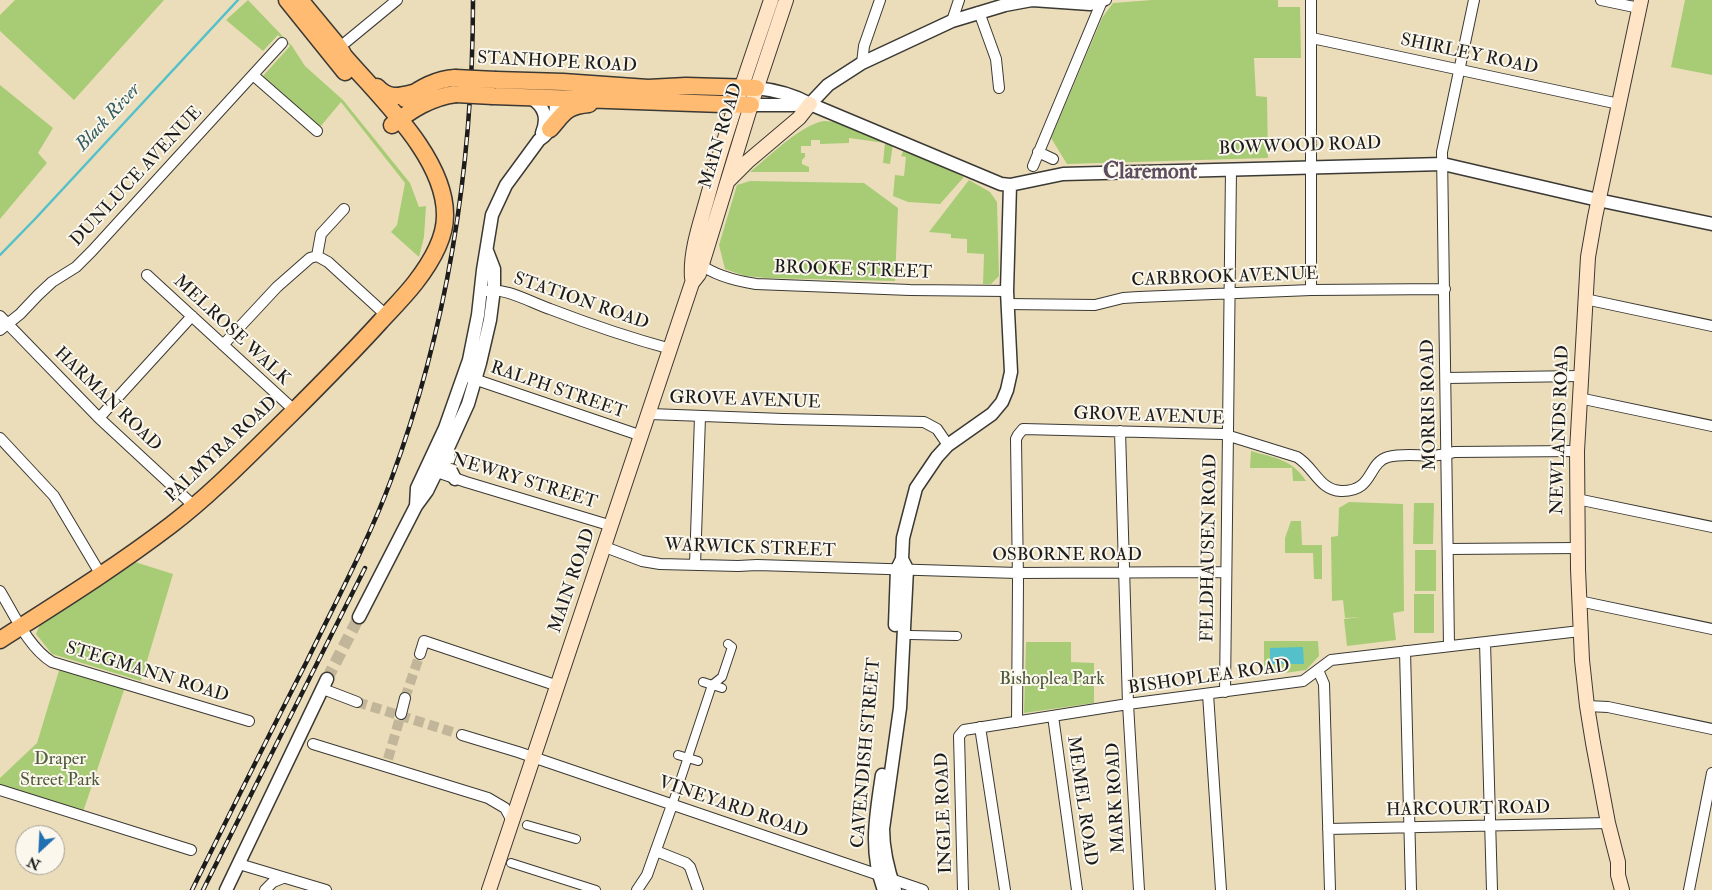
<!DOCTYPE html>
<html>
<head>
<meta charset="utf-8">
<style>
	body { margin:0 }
	#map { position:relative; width:1712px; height:890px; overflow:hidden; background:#ebddba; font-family:"IM FELL Double Pica",serif }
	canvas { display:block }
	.north { position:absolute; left:15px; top:825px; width:50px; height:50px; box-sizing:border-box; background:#fbf7ec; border:1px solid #a29f99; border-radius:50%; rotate:205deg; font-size:14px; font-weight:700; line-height:20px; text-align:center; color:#1c1c1c }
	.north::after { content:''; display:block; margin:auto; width:18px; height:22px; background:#1f6fb2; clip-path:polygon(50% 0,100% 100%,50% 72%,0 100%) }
</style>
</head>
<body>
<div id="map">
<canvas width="1712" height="890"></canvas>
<div class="north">N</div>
</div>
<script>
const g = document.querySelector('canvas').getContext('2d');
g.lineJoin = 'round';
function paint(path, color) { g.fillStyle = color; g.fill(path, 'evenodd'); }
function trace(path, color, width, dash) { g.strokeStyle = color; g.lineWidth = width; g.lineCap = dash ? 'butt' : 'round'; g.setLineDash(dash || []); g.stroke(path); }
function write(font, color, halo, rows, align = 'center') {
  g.font = font + ' "IM FELL Double Pica",serif'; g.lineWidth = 4; g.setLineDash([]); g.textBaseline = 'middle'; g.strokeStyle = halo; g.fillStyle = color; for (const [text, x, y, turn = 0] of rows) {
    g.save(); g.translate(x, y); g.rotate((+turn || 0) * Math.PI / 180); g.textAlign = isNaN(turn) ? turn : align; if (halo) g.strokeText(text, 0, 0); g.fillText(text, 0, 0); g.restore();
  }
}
paint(new Path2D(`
	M15 0H164L74 100 0 31V15Z
	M248 0 292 46 305 66 343 100 410 183 419 207 426 206 424 237 419 257 391 232 397 225 405 183 341 102 320 127 263 76 290 46 278 35 263 51 226 20Z
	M1152 0H1278V7H1300L1301 58H1254L1256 96 1267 97 1268 158 1067 164 1051 138 1102 18 1113 3Z
	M1685 0H1712V75L1671 67Z
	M0 85 53 128 38 153 47 163 0 219Z
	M824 121 842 122 893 144 890 164 883 163 885 143 849 138V143L820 144V140H811V146H801V153H805V157L802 160V164L809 167V172H750C770 156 800 125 824 121Z
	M904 149 964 177 940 204 908 202 893 196 895 175 904 176 906 157 901 156Z
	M969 180 990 192 997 202 999 276 991 284H983L984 254 967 253V239L951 238V234L929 232Z
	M750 181 864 183 898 208 895 281 767 278 745 276 725 269 719 245 737 185Z
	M1251 451C1275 458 1292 459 1306 481H1293L1292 468H1250Z
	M1349 502 1403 504 1404 611 1393 613 1396 640 1347 646 1344 619 1360 617 1345 618 1343 600 1332 601 1331 537 1338 536 1339 508Z
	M1414 503H1434L1433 544H1413Z
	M1291 521H1301L1302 545H1322V579H1314L1313 553H1285V538Z
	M1415 550H1436V591H1415Z
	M135 562 173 574 141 681 52 654 36 634 40 625Z
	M1414 594H1434V633H1414Z
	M1264 641H1318L1319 656 1306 670 1264 676Z
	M1026 642H1071V662L1094 663V703L1024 713Z
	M61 664 126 684 82 815 0 790V778L37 743Z`), '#a8cc76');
paint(new Path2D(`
	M1303 647 1304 664H1270V648Z`), '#53c0ca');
trace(new Path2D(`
	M0 255 35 219 238 0`), '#53c0ca', 2.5);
trace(new Path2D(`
	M405 698 420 654
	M357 702 462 735
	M388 759 401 714`), '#c2b69a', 10, [10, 5]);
trace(new Path2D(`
	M327 679 359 617`), '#c2b69a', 12, [12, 6]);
const pedestrian = new Path2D(`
	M910 635 957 636
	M703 682 722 688
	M678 755 698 761
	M672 805 712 685 722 677 732 647 728 644
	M527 825 576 839
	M511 863 596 890`);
const minor = new Path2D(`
	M1601 0 1639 8
	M979 12 996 59 999 88
	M952 21 959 0
	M1312 38 1619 104
	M346 42 397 0
	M862 63 864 46 880 0
	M253 75 317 131
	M1038 152 1053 159
	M1033 166 1102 1 1106 0
	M317 256 321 234 344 209
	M698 263C714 275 736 281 756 284L910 290 1007 291
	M147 275 294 410
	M1311 290V0
	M487 291C505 287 532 303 550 309 589 324 630 338 671 349
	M1585 299 1712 326
	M1007 304 1095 305 1123 298 1139 297 1311 290 1445 289
	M0 316 99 418 194 506
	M0 330 20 314 38 295 52 282 76 267 92 251 282 43
	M223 345 277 287 310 258 317 256 328 262 386 315
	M468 377 642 436
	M1446 378 1580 376
	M1579 398 1712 426
	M650 414 783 419 924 422 937 429 948 445
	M99 418 192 316
	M1120 431 1128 704 1139 890
	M0 438 54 496 101 575
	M431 470 466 482 612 526
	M1577 499 1712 527
	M605 547 642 561 660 564 738 566 757 565 1017 573 1226 572
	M1448 549 1578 548
	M695 565 700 417
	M0 591C14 614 28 647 52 662L249 721
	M1579 601 1712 629
	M1485 642 1492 890
	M1449 646 1442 152 1474 0
	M1405 651 1411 890
	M420 654 424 641 558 686
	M1318 670 1324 684 1330 890
	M323 689 357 702
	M1225 692C1227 518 1230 344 1231 169
	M1208 694 1221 890
	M1587 706 1608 707 1712 729
	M401 714 405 698
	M1053 716 1077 890
	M1017 722 1018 581 1016 439 1018 435 1023 429 1223 434 1297 457C1314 467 1319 490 1341 491 1374 492 1367 463 1388 457 1410 451 1432 460 1454 452L1577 451
	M980 727 1005 890
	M462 735 518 752 923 890
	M313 744 488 798 505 808 512 821
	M0 790 191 850
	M1328 829 1608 823
	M656 851 686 863 690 867 698 890
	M239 864 326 890
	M265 890 273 882 283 878
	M637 890 647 875 672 805
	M963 890 959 736 964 730 1128 704 1303 681 1331 660 1580 631
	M1689 890 1712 773`);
const tertiary = new Path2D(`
	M756 88C776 90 792 94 810 104L1001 184 1010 185 1063 174 1443 164 1598 200 1712 224
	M531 98C545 107 548 118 542 133
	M810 104 828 85 862 63 952 21 1005 5 1032 0 1090 4 1103 0
	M751 105H792L810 104
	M448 451 449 467 455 479
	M416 506 417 488 445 428 469 360 478 315 483 270 492 215 506 185 539 140C553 131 558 114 555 98
	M359 617 416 506 427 491 448 448 468 404 480 363 490 320 494 289V269L487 251
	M895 625 897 569 902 559
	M882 775C876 814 869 852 884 890
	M226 890 327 679
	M895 890C888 870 883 851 883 829L900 708 907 569 902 559 903 538 916 488 937 457 948 445 992 414 1002 402 1007 390 1011 372 1007 291 1010 185`);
const secondary = new Path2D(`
	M729 180 747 162 799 118 810 104
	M692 278C690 252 700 224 707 199 725 132 749 66 771 0
	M489 890 692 283 699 274 751 105 786 0
	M1622 890 1618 875V862L1608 823 1593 743 1587 706 1582 660 1578 569 1577 451 1588 257 1595 217 1641 0`);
const primary = new Path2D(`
	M287 0 345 72
	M496 80 563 82 648 88 686 86 756 88
	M377 87C388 99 398 97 413 93
	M493 96 751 105
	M405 99C421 88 436 79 455 78
	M392 125C411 110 431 97 456 94
	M550 129C564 113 566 106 589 104
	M0 640C58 603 116 567 171 525 214 492 252 452 291 414 321 384 351 354 380 322 392 309 404 297 415 283 429 265 445 239 445 216 446 158 380 98 344 56L339 47 300 0`);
trace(pedestrian, '#3b3934', 10);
trace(minor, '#3b3934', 12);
trace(tertiary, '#3b3934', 15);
trace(secondary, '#3b3934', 16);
trace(primary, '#3b3934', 19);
trace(pedestrian, '#fff', 8);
trace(minor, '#fff', 10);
trace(tertiary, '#fff', 12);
trace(secondary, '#ffe4c6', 14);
trace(primary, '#ffbb71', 16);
const rail = new Path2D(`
	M192 890C230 813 268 737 307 661 336 601 368 542 391 480 448 326 473 164 473 0
	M203 890 365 568`);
trace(rail, '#1c1c1c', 4.5);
trace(rail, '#fbf7ec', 2.5, [8]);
const primaryBridge = new Path2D(`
	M455 78 496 80
	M456 94 493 96`);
trace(primaryBridge, '#3b3934', 19, []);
trace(primaryBridge, '#ffbb71', 16);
write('18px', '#1c1c1c', '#fbf7ec', [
	["SHIRLEY ROAD",1469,55,12],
	["STANHOPE ROAD",557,63,3],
	["MAIN ROAD",722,136,-73],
	["BOWWOOD ROAD",1300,147,-2],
	["DUNLUCE AVENUE",137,177,-47],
	["BROOKE STREET",853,271,2],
	["CARBROOK AVENUE",1225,278,-2],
	["STATION ROAD",581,302,19],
	["MELROSE WALK",231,331,43],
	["RALPH STREET",558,391,19],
	["HARMAN ROAD",107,400,44],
	["GROVE AVENUE",745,401,2],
	["MORRIS ROAD",1430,405,-91],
	["GROVE AVENUE",1149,417,2],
	["NEWLANDS ROAD",1561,430,-88],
	["PALMYRA ROAD",222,450,-43],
	["NEWRY STREET",524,482,17],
	["FELDHAUSEN ROAD",1210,548,-89],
	["WARWICK STREET",750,549,2],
	["OSBORNE ROAD",1067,556],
	["MAIN ROAD",573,581,-71],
	["STEGMANN ROAD",147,673,17],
	["BISHOPLEA ROAD",1209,678,-8],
	["CAVENDISH STREET",867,753,-85],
	["MARK ROAD",1117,798,-93],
	["MEMEL ROAD",1081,801,82],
	["VINEYARD ROAD",733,808,19],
	["HARCOURT ROAD",1468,810,-1],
	["INGLE ROAD",945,813,-92]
]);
write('18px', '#4d5a3c', '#fbf7ec', [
	["Bishoplea Park",1052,680],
	["Draper",60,760],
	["Street Park",60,781]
]);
write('italic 19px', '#325e62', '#fbf7ec', [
	["Black River",109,118,-47]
]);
write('bold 22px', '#5c4d5f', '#fbf7ec', [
	["Claremont",1150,173]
]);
</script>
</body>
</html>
